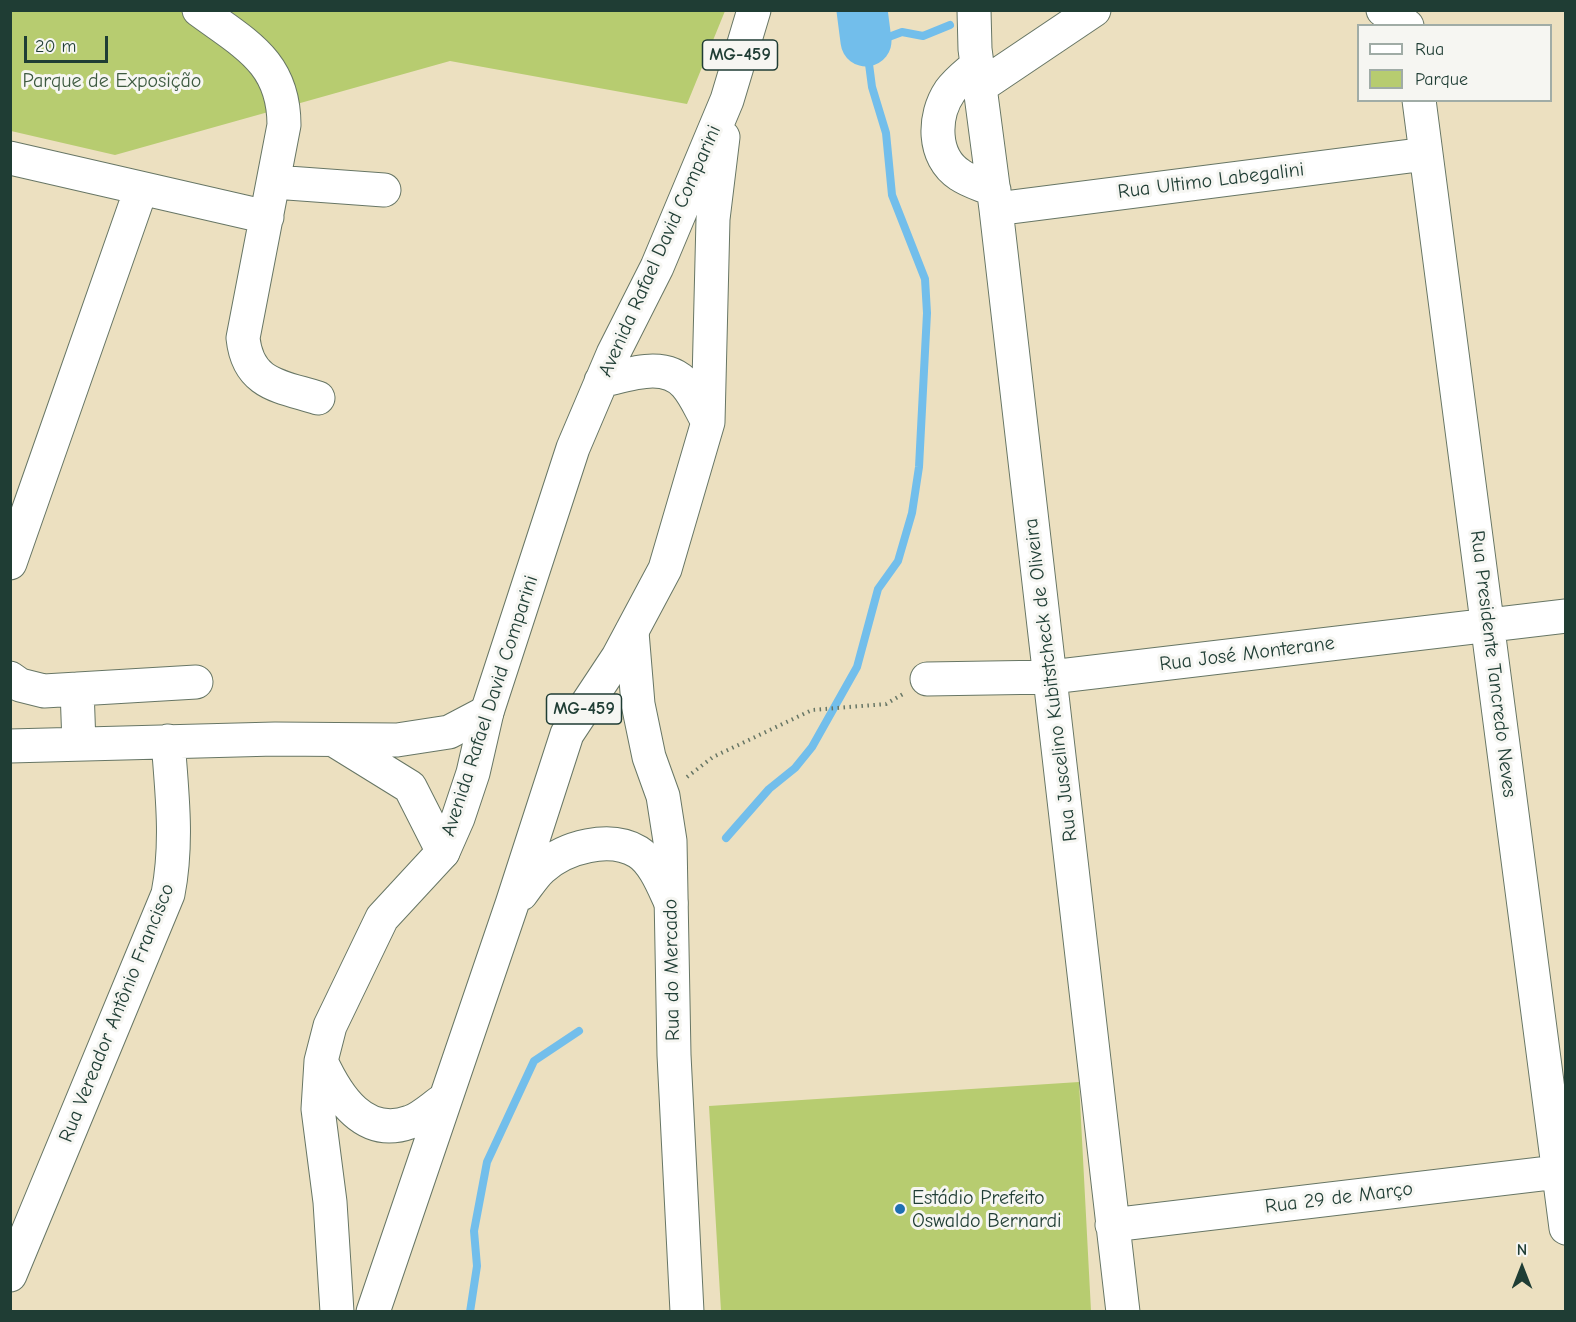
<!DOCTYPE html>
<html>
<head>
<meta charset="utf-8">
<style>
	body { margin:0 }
	#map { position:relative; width:1576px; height:1322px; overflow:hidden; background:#ece0c0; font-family:"Comic Neue",sans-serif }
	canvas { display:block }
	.frame { position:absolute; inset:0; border:12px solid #1f3d34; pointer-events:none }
	.legend { position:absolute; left:1357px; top:24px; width:195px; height:78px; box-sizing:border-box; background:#f6f6f2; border:2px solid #a0aca6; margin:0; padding:8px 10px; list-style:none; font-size:18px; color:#1f3d34 }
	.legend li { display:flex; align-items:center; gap:12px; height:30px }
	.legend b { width:30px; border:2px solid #a0aca6 }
	.north { position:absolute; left:1492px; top:1238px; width:60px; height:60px; -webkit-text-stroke:4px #f6f6f2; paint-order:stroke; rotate:0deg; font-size:16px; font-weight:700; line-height:24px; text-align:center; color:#1f3d34 }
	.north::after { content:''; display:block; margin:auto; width:21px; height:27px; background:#1f3d34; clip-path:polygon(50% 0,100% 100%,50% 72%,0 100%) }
	.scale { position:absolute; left:24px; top:36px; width:84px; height:27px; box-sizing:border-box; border:3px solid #1f3d34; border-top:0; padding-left:8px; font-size:18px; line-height:21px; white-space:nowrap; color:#1f3d34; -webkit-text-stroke:4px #f6f6f2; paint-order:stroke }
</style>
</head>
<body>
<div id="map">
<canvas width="1576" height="1322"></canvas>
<div class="frame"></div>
<ul class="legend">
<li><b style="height:8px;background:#fff"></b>Rua</li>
<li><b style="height:16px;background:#b7cc70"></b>Parque</li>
</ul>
<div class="north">N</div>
<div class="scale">20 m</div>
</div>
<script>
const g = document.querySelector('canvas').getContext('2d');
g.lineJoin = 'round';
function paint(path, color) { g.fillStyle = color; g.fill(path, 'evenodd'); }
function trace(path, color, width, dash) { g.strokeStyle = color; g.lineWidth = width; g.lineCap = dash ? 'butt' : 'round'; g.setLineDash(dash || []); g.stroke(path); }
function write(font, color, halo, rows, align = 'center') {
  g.font = font + ' "Comic Neue",sans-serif'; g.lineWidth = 6; g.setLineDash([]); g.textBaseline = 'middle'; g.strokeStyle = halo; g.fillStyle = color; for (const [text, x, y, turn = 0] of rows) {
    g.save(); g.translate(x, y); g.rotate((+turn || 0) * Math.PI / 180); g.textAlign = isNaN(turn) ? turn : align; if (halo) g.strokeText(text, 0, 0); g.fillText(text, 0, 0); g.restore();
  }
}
paint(new Path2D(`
	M11 11H725L687 104 450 61 115 155 11 131Z
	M1079 1082 1091 1311H721L709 1106Z`), '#b7cc70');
trace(new Path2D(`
	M726 838 769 789 795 768 812 747 857 667 878 589 898 561 912 513 919 467 927 313 925 279 892 195 886 133 872 87 866 41 886 38 902 32 923 36 950 25
	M470 1312 477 1266 474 1231 487 1162 534 1061 579 1031`), '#72beeb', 8);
trace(new Path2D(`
	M862 10 866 41`), '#72beeb', 51);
const minor = new Path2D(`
	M199 10C245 44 284 62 284 125L243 338C248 385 280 386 318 398
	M974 10 975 49 996 209 1123 1312
	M1383 10 1407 26
	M977 65C968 73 957 81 950 91 933 116 932 157 960 175 970 182 983 185 994 190
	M981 86 1094 10
	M1419 100 1566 1228
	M10 158 267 217
	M274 182 384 190
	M996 209 1426 154
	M10 563 141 189
	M632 632 638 704 649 757 663 796 670 841 674 1055 687 1312
	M10 678 20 685 44 691 196 682
	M927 679 1051 677 1566 616
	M77 689 79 744
	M334 740 410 787 443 852
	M10 746 275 739 397 740 449 732 487 712
	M1112 1225 1566 1171
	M10 1275 168 894C178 843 172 793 168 741`);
const major = new Path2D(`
	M601 381C628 375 665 360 686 385 695 395 701 410 708 422
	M521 894C528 885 534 875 542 868 565 847 610 835 638 852 654 862 663 886 671 903
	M321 1061C337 1096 364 1139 410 1122 422 1118 434 1106 445 1099
	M337 1312 330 1202 318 1109 321 1061 330 1026 382 918 443 852 458 818 473 773 487 712 573 448 613 354 657 267 727 100 754 10
	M373 1312 512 904 567 734 618 657 665 569 708 422 713 219 723 137`);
trace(minor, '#677665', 35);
trace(major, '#677665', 35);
trace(new Path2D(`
	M687 777 713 757 812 710 886 704 903 694`), '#677665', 4, [1.5, 4.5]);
trace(minor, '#fff', 33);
trace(major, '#fff', 33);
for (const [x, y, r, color] of [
	[900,1209,6,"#1f6fb2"]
]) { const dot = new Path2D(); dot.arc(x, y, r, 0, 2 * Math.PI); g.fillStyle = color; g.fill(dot); trace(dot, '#f6f6f2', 2); }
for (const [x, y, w] of [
	[740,55,75],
	[584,709,75]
]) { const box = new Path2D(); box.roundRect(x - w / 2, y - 15, w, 30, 4.5); g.fillStyle = '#f6f6f2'; g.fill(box); trace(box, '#1f3d34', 1.5); }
write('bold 18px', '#1f3d34', null, [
	["MG-459",740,55],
	["MG-459",584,709]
]);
write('20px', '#3d5a40', '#f6f6f2', [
	["Parque de Exposição",112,81]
]);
write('20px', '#1f3d34', '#f6f6f2', [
	["Rua Ultimo Labegalini",1211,181,-7],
	["Avenida Rafael David Comparini",660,251,-66],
	["Rua José Monterane",1247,654,-7],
	["Rua Presidente Tancredo Neves",1493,664,83],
	["Rua Juscelino Kubitstcheck de Oliveira",1051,680,-97],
	["Avenida Rafael David Comparini",490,706,-72],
	["Rua do Mercado",672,970,-91],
	["Rua Vereador Antônio Francisco",117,1013,-68],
	["Rua 29 de Março",1339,1198,-7]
]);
write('20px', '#1f3d34', '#f6f6f2', [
	["Estádio Prefeito",912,1198],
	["Oswaldo Bernardi",912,1221]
], 'left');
</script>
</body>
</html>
